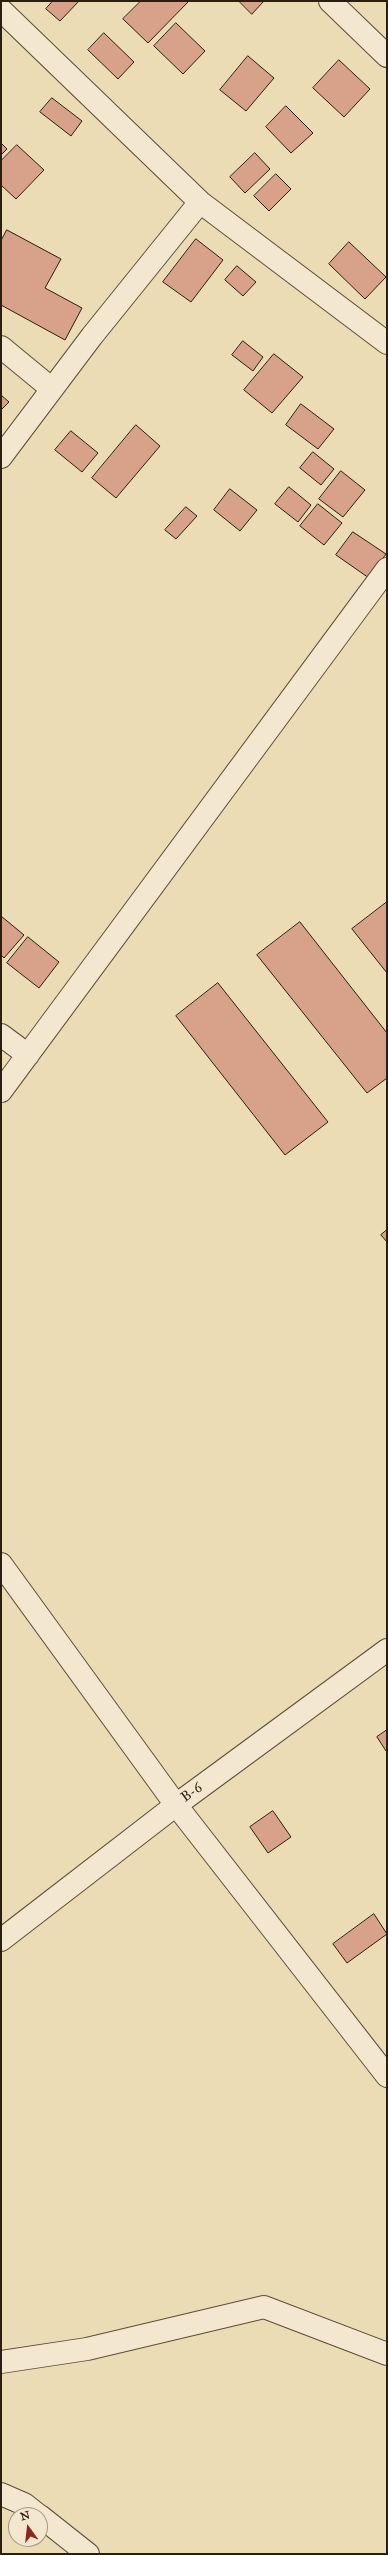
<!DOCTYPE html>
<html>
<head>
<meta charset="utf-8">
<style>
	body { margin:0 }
	#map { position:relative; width:388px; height:2555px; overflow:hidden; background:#ecdcb5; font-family:"IM FELL Great Primer",serif }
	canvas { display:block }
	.frame { position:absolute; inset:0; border:2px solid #2a1e10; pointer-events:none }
	.north { position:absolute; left:8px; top:2507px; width:40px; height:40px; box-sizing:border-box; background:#f3e8cf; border:1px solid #a39783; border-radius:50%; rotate:345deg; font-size:11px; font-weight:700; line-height:16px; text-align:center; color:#2a1e10 }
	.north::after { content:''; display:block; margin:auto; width:14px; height:18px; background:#8f2418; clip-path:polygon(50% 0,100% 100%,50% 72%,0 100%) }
</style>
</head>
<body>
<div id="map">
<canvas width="388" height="2555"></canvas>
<div class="frame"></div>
<div class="north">N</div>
</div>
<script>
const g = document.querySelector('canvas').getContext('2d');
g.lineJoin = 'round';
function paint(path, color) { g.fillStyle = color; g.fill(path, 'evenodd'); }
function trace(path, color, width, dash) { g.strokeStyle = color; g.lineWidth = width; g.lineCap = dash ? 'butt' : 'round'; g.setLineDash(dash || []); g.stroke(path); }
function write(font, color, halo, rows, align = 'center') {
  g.font = font + ' "IM FELL Great Primer",serif'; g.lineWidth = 3; g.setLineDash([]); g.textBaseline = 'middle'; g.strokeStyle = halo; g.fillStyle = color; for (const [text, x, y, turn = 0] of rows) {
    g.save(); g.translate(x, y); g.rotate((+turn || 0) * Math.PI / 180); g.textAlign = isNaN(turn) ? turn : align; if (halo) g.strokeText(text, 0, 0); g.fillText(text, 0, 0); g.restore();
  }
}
const building = new Path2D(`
	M53 1H79L60 21 46 9Z
	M141 1H189L148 43 123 19Z
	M239 1H264L252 14Z
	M176 23 205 51 183 74 154 46Z
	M104 33 134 62 118 79 88 50Z
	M248 56 274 78 246 111 220 90Z
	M339 60 370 89 344 117 313 88Z
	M52 98 82 121 71 136 40 112Z
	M286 106 313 133 291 153 266 127Z
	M1 143 7 149 1 155Z
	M17 145 44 170 16 199 1 185V161Z
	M255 153 270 169 245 193 230 177Z
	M276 174 291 189 269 211 254 196Z
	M7 230 61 259 45 288 82 308 65 340 1 305V241Z
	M196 239 223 260 191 302 163 282Z
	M349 242 386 277 365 299 329 264Z
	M237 266 256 282 243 296 225 280Z
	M243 341 263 357 253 371 232 355Z
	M274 354 303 377 272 413 244 390Z
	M1 395 9 402 1 410Z
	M301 404 334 429 318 449 286 425Z
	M136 425 160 446 116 498 92 478Z
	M71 431 98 453 82 472 55 450Z
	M313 452 334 469 321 485 300 468Z
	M341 471 365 490 343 517 319 499Z
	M289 487 311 505 298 522 275 504Z
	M230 489 257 510 240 531 214 510Z
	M318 504 342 523 324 545 300 526Z
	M186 507 197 516 176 539 165 530Z
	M353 532 386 554 369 578 336 555Z
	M387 902V973L352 929Z
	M1 916 24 935 4 958 1 955Z
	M300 922 387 1033V1078L367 1093 257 955Z
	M28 937 59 962 39 988 7 963Z
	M218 983 328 1122 285 1155 176 1016Z
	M387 1230V1242L381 1235Z
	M387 1730V1750L386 1751 377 1737Z
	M273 1811 291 1837 268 1853 250 1827Z
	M374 1914 387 1934 347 1963 333 1944Z`);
paint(building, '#d8a18a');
trace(building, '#2a1e10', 1);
const street = new Path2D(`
	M330 1 387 56
	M1 10 200 202 387 343
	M1 347 52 389
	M1 457 92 336 200 202
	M1 1035 28 1055
	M1 1091 387 569
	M1 1564 176 1805 387 2076
	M1 1940 176 1805 387 1650
	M1 2362 87 2349 264 2307 387 2354
	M1 2494 24 2504 38 2515
	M40 2516 88 2554`);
trace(street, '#5a4e39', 24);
trace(street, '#f3e8cf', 22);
write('14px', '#2a1e10', '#f3e8cf', [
	["B-6",192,1793,-36]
]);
</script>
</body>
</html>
